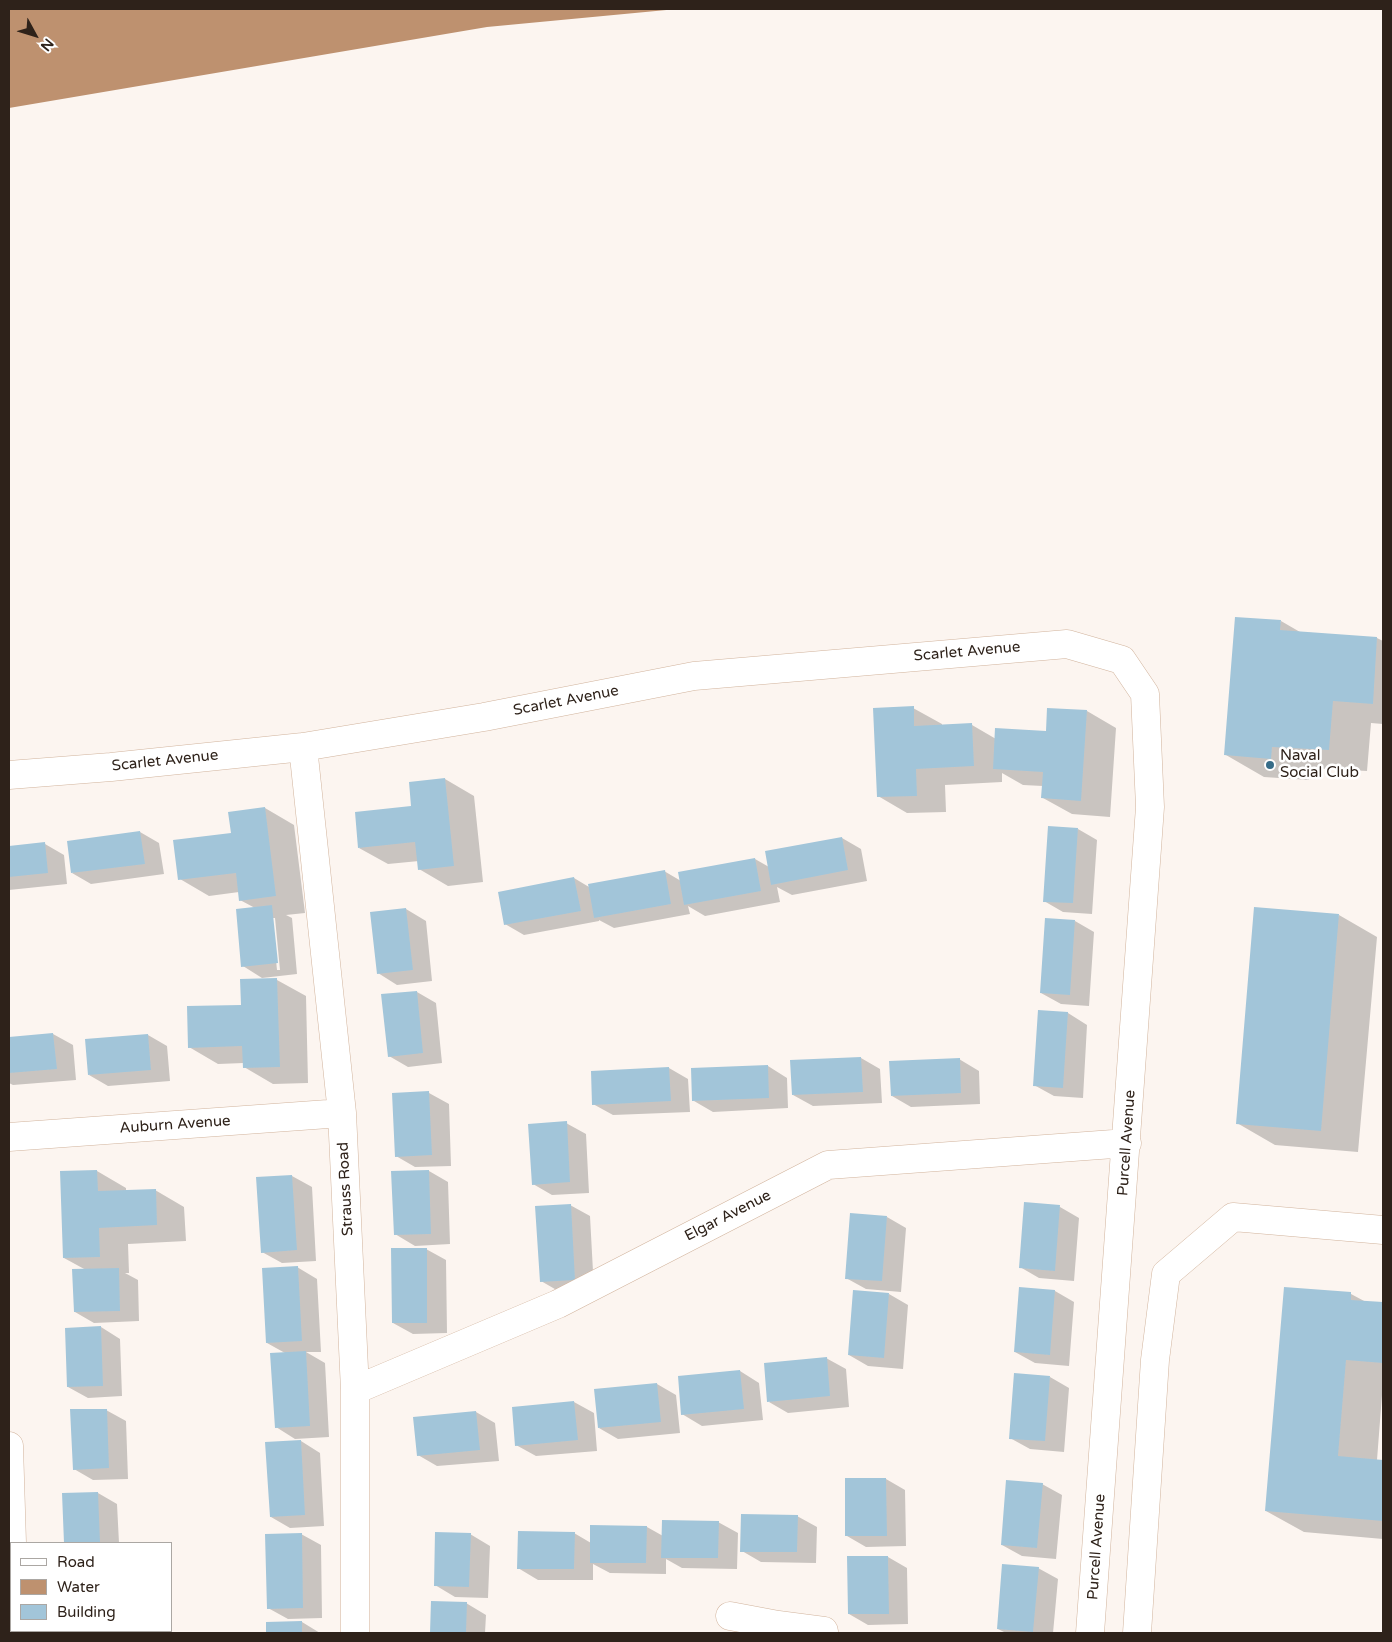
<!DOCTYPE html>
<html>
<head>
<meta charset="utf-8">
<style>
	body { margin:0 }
	#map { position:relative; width:1392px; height:1642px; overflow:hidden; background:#fcf5f0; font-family:"Varela Round",sans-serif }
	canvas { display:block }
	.frame { position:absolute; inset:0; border:10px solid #2e221a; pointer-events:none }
	.legend { position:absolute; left:10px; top:1542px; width:162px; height:90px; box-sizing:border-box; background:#fff; border:1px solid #aba7a3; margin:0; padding:6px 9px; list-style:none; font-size:15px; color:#2e221a }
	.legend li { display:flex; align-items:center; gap:10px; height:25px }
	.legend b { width:25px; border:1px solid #aba7a3 }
	.north { position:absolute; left:10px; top:10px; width:50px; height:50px; -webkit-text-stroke:4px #fff; paint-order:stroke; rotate:129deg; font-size:14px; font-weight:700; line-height:20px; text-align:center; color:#2e221a }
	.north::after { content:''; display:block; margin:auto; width:18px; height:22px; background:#2e221a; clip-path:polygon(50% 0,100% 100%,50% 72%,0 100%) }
</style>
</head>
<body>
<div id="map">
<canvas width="1392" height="1642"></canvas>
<div class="frame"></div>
<ul class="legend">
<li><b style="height:6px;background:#fff"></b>Road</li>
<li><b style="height:14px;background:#be916f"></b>Water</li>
<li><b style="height:14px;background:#a2c5d9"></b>Building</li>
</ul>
<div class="north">N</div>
</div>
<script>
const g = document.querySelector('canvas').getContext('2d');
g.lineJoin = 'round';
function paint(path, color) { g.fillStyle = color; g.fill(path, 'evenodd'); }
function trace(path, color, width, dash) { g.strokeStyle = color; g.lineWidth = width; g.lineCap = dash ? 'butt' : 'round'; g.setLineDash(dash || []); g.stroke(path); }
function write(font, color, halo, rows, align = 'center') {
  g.font = font + ' "Varela Round",sans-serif'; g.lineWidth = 5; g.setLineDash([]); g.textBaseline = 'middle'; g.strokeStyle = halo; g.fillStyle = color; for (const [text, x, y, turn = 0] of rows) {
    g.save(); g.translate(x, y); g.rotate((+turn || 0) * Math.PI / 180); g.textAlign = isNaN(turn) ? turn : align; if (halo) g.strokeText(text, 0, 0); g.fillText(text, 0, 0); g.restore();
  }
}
paint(new Path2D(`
	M9 9H677L487 27 9 108Z`), '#be916f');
paint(new Path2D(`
	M1281 621 1300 632 1377 638 1383 641V724L1371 723 1367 771 1310 768 1309 780 1264 777 1226 755Z
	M913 708 942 724V726L972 725 996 739 1047 733 1087 711 1116 728 1110 817 1072 814 1043 798V786L1023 785 1002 773V782L945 785 946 812 907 813 878 796Z
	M445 779 474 796 483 882 448 886 419 869V861L388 864 359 848 413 807Z
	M265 808 294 825 305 913 286 915 292 918 297 974 262 978 243 966 255 908 240 900 239 892 209 896 180 879ZM272 918H275L280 970H277Z
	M1078 829 1097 840 1092 914 1063 912 1044 901Z
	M140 832 159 843 164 874 91 884 72 873Z
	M842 838 861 849 867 881 792 895 777 887 780 902 705 916 688 906 690 914 614 928 599 920V921L524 935 505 924 574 878 589 887 664 871 681 881 755 859 769 867Z
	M45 844 64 855 67 884 9 890V847Z
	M406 909 426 921 432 981 397 985 378 973Z
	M1339 915 1377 937 1358 1152 1275 1145 1237 1123Z
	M1075 921 1094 932 1089 1006 1061 1004 1041 993Z
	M277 980 306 996 308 1083 273 1084 244 1067V1063L218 1064 189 1047Z
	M417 992 436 1003 442 1063 408 1067 389 1056Z
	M1039 1011 1068 1013 1087 1025 1083 1098 1054 1096 1034 1085Z
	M53 1034 73 1045 76 1080 13 1085 9 1083V1038Z
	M148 1035 167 1046 170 1081 108 1086 89 1075Z
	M861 1058 880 1069 882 1103 813 1106 793 1095Z
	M959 1059 979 1071 980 1104 911 1107 892 1096Z
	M768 1066 787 1078 788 1108 713 1112 694 1101Z
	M669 1068 688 1079 690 1112 613 1115 593 1104Z
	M429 1093 449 1104 451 1166 415 1167 396 1156 393 1094Z
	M566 1123 586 1134 589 1193 552 1195 533 1184Z
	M97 1171 126 1188V1191L155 1190 184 1207 186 1241 128 1244 129 1273H125L138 1280 139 1321 94 1323 75 1312 86 1270 64 1258Z
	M429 1171 448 1182 450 1244 415 1246 395 1234Z
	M292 1176 312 1187 316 1261 282 1263 262 1252Z
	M1025 1204 1060 1207 1079 1218 1074 1281 1039 1278 1020 1267Z
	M570 1205 590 1216 594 1290 560 1292 541 1281Z
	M887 1217 906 1228 901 1292 866 1289 846 1278Z
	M426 1249 446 1260 447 1333 413 1334 393 1323Z
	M297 1267 317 1279 321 1352H306L325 1363 329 1437 295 1439 276 1427 285 1353 267 1343Z
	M1021 1288 1055 1291 1074 1302 1069 1366 1035 1363 1015 1352Z
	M1285 1288 1351 1294 1366 1302 1383 1304V1382L1377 1460 1383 1461V1539L1304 1532 1266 1511Z
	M889 1294 908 1305 903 1369 868 1366 849 1355Z
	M101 1327 120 1339 122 1396 88 1398 68 1387Z
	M826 1358 846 1369 849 1407 788 1413 769 1402Z
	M740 1371 759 1383 763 1420 702 1426 682 1414Z
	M1050 1377 1069 1388 1064 1452 1030 1449 1010 1438Z
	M657 1384 676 1395 680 1433 618 1439 599 1428Z
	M574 1402 594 1413 597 1451 536 1456 516 1445 513 1408Z
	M106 1410 126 1421 128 1479 93 1480 74 1469Z
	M476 1412 495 1423 499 1461 437 1466 418 1455Z
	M301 1441 320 1453 324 1526 290 1528 271 1517Z
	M886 1479 905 1490 906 1546 866 1547 847 1536Z
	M1042 1484 1062 1495 1056 1559 1022 1556 1002 1545Z
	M98 1493 117 1504 119 1543H65L64 1494Z
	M797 1516 817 1527 816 1563 761 1562 742 1551Z
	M718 1522 738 1533 737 1569 682 1568 666 1559V1574L610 1573 593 1564V1580H538L518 1568 574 1533 591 1543 647 1527 663 1536Z
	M301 1534 321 1545 322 1618 288 1619 268 1608Z
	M470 1534 490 1546 488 1598 455 1597 435 1585Z
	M888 1557 907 1568 908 1624 868 1625 849 1614Z
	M1038 1568 1058 1579 1053 1633H1006L998 1629Z
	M432 1602 466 1603 486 1615 485 1633H432Z
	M302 1622 320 1633H268L267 1623Z
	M70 1631H123V1633H70Z`), '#0003');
paint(new Path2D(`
	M1235 617 1281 620 1280 630 1377 637 1373 704 1333 701 1329 750 1272 747 1271 759 1224 755Z
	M914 706V726L972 723 974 766 916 769 917 796 877 797 873 708Z
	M1047 708 1087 710 1081 801 1041 798 1043 772 993 769 995 728 1046 731Z
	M445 778 454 866 418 870 415 842 358 848 355 812 411 806 409 782Z
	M265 807 276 896 239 901 236 873 178 880 173 840 231 833 228 812Z
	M1048 826 1078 828 1073 903 1043 902Z
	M140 831 145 864 71 873 67 841Z
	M842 837 848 870 771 885 765 851Z
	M45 842 48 873 9 877V846Z
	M755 858 761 891 684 905 678 872Z
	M665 870 671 904 594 918 588 884Z
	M574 877 581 911 504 925 498 892Z
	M272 905 278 963 241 967 236 909Z
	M1254 907 1339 914 1321 1131 1236 1124Z
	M406 908 413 970 377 974 370 912Z
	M1045 918 1075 920 1070 995 1040 993Z
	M277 978 280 1067 243 1068 242 1046 188 1048 187 1006 241 1005 240 979Z
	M417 991 423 1053 388 1057 381 994Z
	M1038 1010 1068 1012 1063 1088 1033 1086Z
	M53 1033 57 1069 9 1073V1037Z
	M148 1034 151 1070 88 1075 85 1039Z
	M861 1057 863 1092 792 1095 790 1060Z
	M960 1058 961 1093 891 1096 889 1061Z
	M768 1065 769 1098 692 1101 691 1068Z
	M669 1067 671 1101 592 1105 591 1071Z
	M429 1091 432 1155 395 1157 392 1093Z
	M567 1121 570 1182 532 1185 528 1124Z
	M97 1170 98 1191 156 1189 157 1225 99 1228 100 1257 63 1258 60 1171Z
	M429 1170 431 1234 394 1235 391 1171Z
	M292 1175 297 1250 261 1253 256 1177Z
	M1024 1202 1060 1205 1055 1271 1019 1268Z
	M571 1204 575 1280 540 1282 535 1206Z
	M850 1213 887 1216 882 1281 845 1279Z
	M391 1248H427V1323H392Z
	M298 1266 302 1341 266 1343 262 1268Z
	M119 1268 120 1311 74 1312 72 1269Z
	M1019 1287 1055 1290 1050 1355 1014 1352Z
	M1284 1287 1351 1292V1300L1383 1302V1363L1346 1360 1338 1456 1383 1460V1521L1265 1511Z
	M853 1290 889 1293 884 1358 848 1355Z
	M101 1326 103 1386 67 1387 65 1328Z
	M306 1351 310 1426 275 1428 270 1353Z
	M827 1357 830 1396 767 1402 764 1363Z
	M740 1370 744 1409 681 1415 678 1376Z
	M1014 1373 1050 1376 1045 1441 1009 1439Z
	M657 1383 661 1422 598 1428 594 1389Z
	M574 1401 578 1440 515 1446 512 1407Z
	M70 1409H107L109 1468 73 1470Z
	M476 1411 480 1450 417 1456 413 1417Z
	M301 1440 305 1515 270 1517 265 1442Z
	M845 1478H886L887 1536H845Z
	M1006 1480 1043 1483 1037 1548 1001 1545Z
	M98 1492 100 1543H64L62 1493Z
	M741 1514 798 1515 797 1552H740Z
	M662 1520 719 1521 718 1558H661Z
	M590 1525 647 1526 646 1563H590Z
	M518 1531 575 1532 574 1569H517Z
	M435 1532 471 1533 469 1587 434 1586Z
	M302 1533 303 1608 267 1609 265 1534Z
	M847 1556H888L889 1614H848Z
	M1002 1564 1039 1567 1033 1632 997 1629Z
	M431 1601 467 1602 466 1633H430Z
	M302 1621V1633H266V1622Z
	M68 1631H104V1633H68Z`), '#a2c5d9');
const street = new Path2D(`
	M303 747 342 1113 355 1390V1633
	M9 775 111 767 303 747 484 717 694 676 1067 644 1122 660 1145 694 1150 807 1090 1633
	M9 1137 342 1113
	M355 1390 558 1304 828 1165 1127 1143
	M9 1446 12 1543
	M730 1616 778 1625
	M16 1631V1633
	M777 1633 778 1625 824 1631
	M1137 1633 1155 1360 1166 1274 1233 1217 1383 1230`);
trace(street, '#d1b39c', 29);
trace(street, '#fff', 28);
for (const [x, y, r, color] of [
	[1270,765,5,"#366c88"]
]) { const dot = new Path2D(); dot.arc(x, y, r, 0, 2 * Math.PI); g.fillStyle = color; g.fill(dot); trace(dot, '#fff', 2); }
write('15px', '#2e221a', '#fff', [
	["Scarlet Avenue",967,652,-5],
	["Scarlet Avenue",566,701,-11],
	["Scarlet Avenue",165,761,-6],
	["Auburn Avenue",175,1125,-4],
	["Purcell Avenue",1127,1143,-86],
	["Strauss Road",346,1189,-93],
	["Elgar Avenue",728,1216,-27],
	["Purcell Avenue",1097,1547,-86]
]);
write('15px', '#2e221a', '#fff', [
	["Naval",1280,756],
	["Social Club",1280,773]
], 'left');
</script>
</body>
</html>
